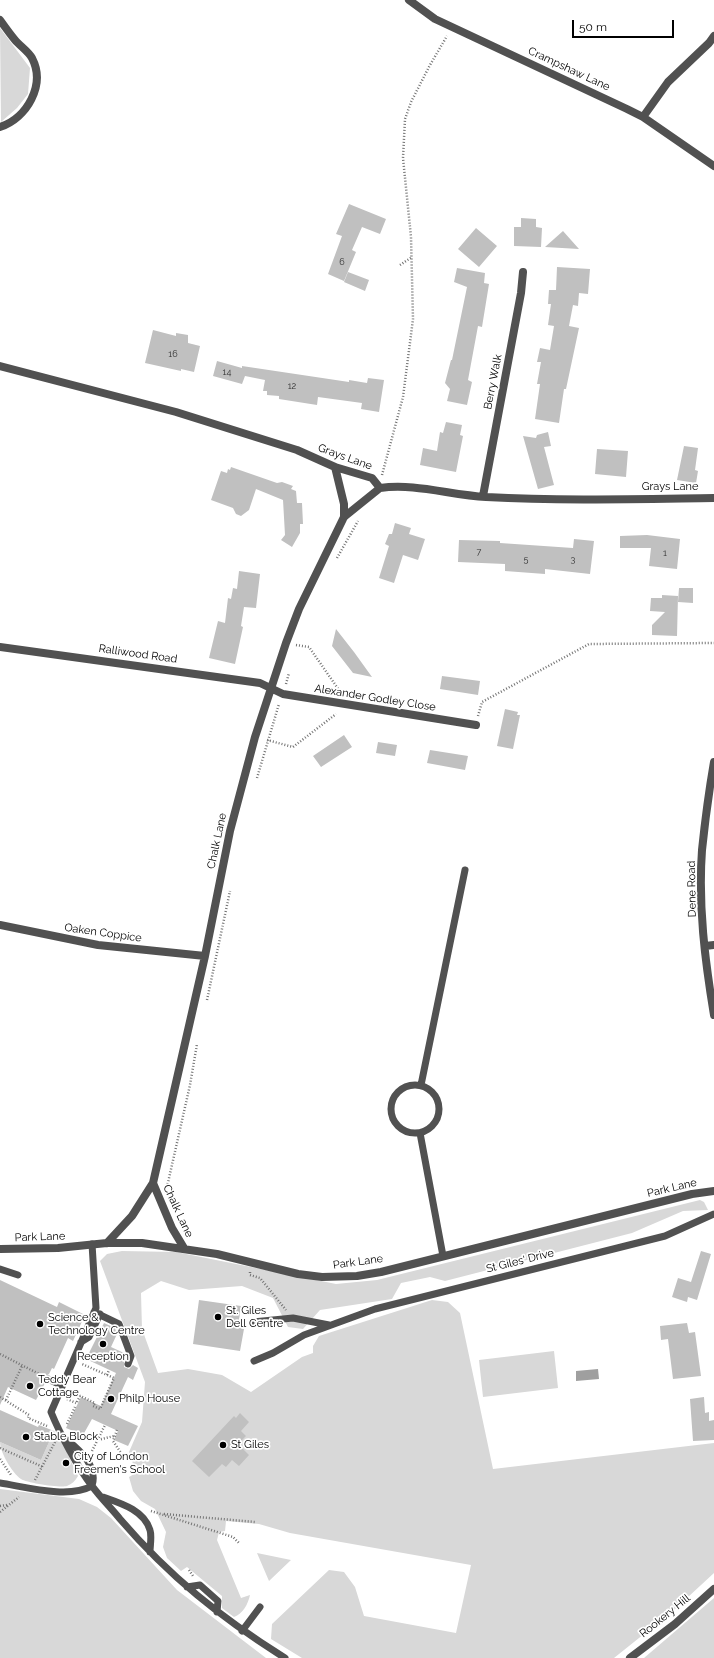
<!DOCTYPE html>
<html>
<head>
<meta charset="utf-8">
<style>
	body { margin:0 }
	#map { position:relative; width:714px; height:1658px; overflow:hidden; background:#fff; font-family:Raleway,sans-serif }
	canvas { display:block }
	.scale { position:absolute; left:572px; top:20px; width:102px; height:18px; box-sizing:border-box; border:2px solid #000; border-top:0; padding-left:5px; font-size:12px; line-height:14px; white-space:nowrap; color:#000; -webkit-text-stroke:3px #fff; paint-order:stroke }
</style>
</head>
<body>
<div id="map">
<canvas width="714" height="1658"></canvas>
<div class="scale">50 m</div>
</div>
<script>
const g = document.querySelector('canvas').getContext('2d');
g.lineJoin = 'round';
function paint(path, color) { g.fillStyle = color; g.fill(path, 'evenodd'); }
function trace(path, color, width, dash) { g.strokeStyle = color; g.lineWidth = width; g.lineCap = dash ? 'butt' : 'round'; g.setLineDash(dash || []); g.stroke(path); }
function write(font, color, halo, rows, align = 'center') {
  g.font = font + ' Raleway,sans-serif'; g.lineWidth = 3.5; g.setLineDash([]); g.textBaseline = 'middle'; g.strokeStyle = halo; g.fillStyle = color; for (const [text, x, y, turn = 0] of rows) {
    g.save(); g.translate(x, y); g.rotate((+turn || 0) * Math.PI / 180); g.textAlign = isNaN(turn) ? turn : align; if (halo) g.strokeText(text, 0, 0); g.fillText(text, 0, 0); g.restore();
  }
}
paint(new Path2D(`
	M0 28 30 68 28 94 17 108 1 122Z
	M700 1200 704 1202 708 1210 683 1211 632 1233 445 1281 430 1277 401 1283 392 1299 320 1310 303 1329 288 1327 273 1298 242 1286 189 1290 161 1281 141 1293 142 1329 158 1373 188 1369 222 1375 251 1392 302 1357 313 1353V1346L319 1336 432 1300 448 1302 460 1313 493 1469 714 1443V1573L674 1610 614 1658H302L271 1639 272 1624 329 1570 344 1572 355 1587 364 1616 456 1633 471 1565 290 1533 259 1524 226 1521 225 1531 219 1532 217 1540 241 1598 250 1595C248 1604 243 1614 234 1617L222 1608V1596L187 1567 181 1571 167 1558 163 1547 166 1532 155 1509 141 1501 133 1491 129 1477 136 1473 129 1452 142 1422 145 1382 100 1261 107 1254 122 1251 176 1252 336 1284 377 1280Z
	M554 1351 558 1388 483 1397 479 1360Z
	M54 1431 61 1440 78 1476C75 1481 72 1484 67 1486 60 1488 27 1483 21 1479 12 1473 0 1452 0 1442L41 1460Z
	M0 1489 79 1499 97 1507 111 1518 177 1590 266 1658H0Z
	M257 1553 291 1560 269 1581Z
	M714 1598V1658H644Z`), '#d8d8d8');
paint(new Path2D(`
	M598 1369 599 1379 576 1381V1371Z`), '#9f9f9f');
paint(new Path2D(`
	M349 204 386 219 380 234 362 227 352 250 356 252 344 281 328 274 342 236 336 234Z
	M521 218 536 219V227L542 228 541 247 514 246V227H521Z
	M476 228 497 246 479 267 458 249Z
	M563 231 579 249 545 247Z
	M557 267 590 269 588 294 579 293 578 306 573 305 569 326 579 328 566 389H564L559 423 535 419 540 384H537L541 362H537L540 348 550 350 554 326 548 325 551 304H548L549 290H556Z
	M457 268 485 273 484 283 489 284 482 327 478 326 468 380 472 382 467 405 447 401 450 389 445 383 451 360H452L467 287 454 282Z
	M348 272 369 280 365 291 344 282Z
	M153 330 176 336V333L188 335V343L200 346 194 372 181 369V371L145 363Z
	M217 361 242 368V366L349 382V380L367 383 368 378 384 380 379 412 361 409 362 403 318 397 317 405 279 399V396L267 395V391H263L265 380 245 376 242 384 213 376Z
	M446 422 462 425 460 435 463 436 456 472 420 465 423 448 437 451 440 432 443 433Z
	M548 432 551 446 544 447 554 485 538 489 523 436 536 438 537 435Z
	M684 446 698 448 695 470 698 471 696 483 677 480Z
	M597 449 628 451 626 477 595 474Z
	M231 467 277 483 282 482 293 486 291 489 296 491 297 503H302L303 524H300V533L292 547 281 540 285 535 283 500 256 489 249 510 241 516 236 514 233 508 211 500 221 471 227 473 228 469 230 470Z
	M395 523 411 528 409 534 425 539 418 560 403 555 394 583 379 578 389 546 385 544 389 534H392Z
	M647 535 680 539 677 569 649 566 651 548H620V536Z
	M574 539 594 541 590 574 545 569V574L505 571V564L458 562 459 540 500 541V543L573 548Z
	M239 571 260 574 256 608 244 607 241 626 243 627 235 664 209 658 218 621 225 623 228 598 231 599 233 588 237 589Z
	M679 588H693V603L678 602Z
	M662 595 678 596 677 636 652 635V625L665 612 650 611 651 598H662Z
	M336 629 354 652 372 677 353 673 332 646Z
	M442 676 480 681 478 695 440 689Z
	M505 709 518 712 517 715H520L513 749 497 746Z
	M344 735 352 747 321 767 313 756Z
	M378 742 397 745 395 756 376 753Z
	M430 750 468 756 465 770 427 763Z
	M701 1251 711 1254 697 1300 688 1297 687 1302 672 1297 678 1278 691 1282Z
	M0 1280 57 1307 59 1302 85 1315 73 1341 68 1338 54 1369 52 1368 49 1374 44 1377 45 1383 36 1400 8 1387 0 1405Z
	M199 1300 241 1306 238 1327 244 1329 240 1351 193 1344Z
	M104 1323 115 1328 117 1334 111 1347 124 1353V1367L129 1369 133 1365 138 1368 133 1380 128 1377 111 1414 138 1426 128 1446 114 1440 118 1431 92 1419 83 1435 66 1428 81 1397 101 1406 116 1373 86 1359Z
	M687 1323 689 1333 695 1332 701 1376 673 1379 668 1339 661 1340 660 1326Z
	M704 1397 705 1413 709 1412V1421L714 1420V1440L693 1441 690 1399Z
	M0 1410 38 1427 39 1425 54 1431 41 1460 0 1442Z
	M240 1413 249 1422 241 1431 246 1436 238 1444 249 1455 239 1466 232 1460 226 1467 222 1464 209 1477 192 1461 234 1416 236 1418Z`), '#c0c0c0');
trace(new Path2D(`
	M400 265 412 257
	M382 475 403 397 413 319 411 237 403 158 405 119 411 102 430 65 447 36
	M337 558 358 521
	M296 645 309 647 341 693
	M286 684 289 673
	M478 716 482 702 589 644 714 643
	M267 740 293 747 336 714
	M257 778 279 704
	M207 1000 230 891
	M167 1187 190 1085 197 1044
	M250 1272V1275L260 1278 286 1310
	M0 1354 41 1375
	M107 1375 109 1370
	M0 1397 29 1415 28 1418 47 1426
	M67 1399 76 1403
	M6 1400 22 1366
	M77 1402 80 1396 95 1403 93 1406 100 1409 114 1378 82 1364
	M67 1424 75 1407
	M117 1430 113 1441 121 1453
	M98 1440 114 1436
	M0 1448 43 1467
	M92 1451 105 1425
	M0 1459 11 1475
	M35 1480 55 1442
	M0 1506 7 1505
	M151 1511 233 1537 239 1543
	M0 1512 19 1497
	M164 1514 255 1522
	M189 1570 193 1576`), '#737373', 2.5, [1, 2]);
trace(new Path2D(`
	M391 1109a24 24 0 1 1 48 0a24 24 0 1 1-48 0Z
	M421 1085 465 870
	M420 1133 443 1256
	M92 1244 96 1308 51 1412C60 1434 78 1468 92 1486 101 1498 111 1508 120 1519 170 1577 220 1617 285 1658
	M0 1269 18 1275
	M94 1312 119 1324 131 1356 128 1364
	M253 1322 293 1318 329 1325
	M81 1342 89 1337 100 1314
	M254 1361 273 1353 304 1335 375 1309 665 1236 714 1214
	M48 1379 61 1385
	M0 1483C26 1487 68 1499 92 1486 98 1467 81 1451 67 1440
	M103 1497C120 1503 144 1510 150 1530 152 1536 150 1546 150 1552
	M187 1587 200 1585 218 1601 217 1612
	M242 1631 260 1607`), '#515151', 7);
trace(new Path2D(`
	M409 0 435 19 627 109 643 117 714 166
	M0 20C5 27 10 34 15 40 20 46 28 51 32 58 46 85 27 118 0 127
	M643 117 668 82 709 43 714 36
	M0 366 176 412 297 450 335 467 372 478 380 488
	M335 467 344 504V517
	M380 488C415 483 450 495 486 497 561 501 638 499 714 498
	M483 496 521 293 523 272
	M0 647 260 683 283 694 476 725
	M714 762C709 791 705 821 702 850 698 905 705 961 714 1015
	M0 925 98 945 205 956
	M705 946 714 945
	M107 1243 132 1216 153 1183
	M184 1248 172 1228 153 1183 205 956 230 831 255 737 286 643 299 609 344 517 380 488
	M0 1249 58 1248 107 1243H142L217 1254 298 1274 322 1277 357 1276 381 1272 692 1194 714 1191
	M630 1658 675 1624 714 1589`), '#515151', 8);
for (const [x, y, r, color] of [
	[218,1317,4,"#000"],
	[40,1324,4,"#000"],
	[103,1344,4,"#000"],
	[30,1386,4,"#000"],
	[111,1399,4,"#000"],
	[26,1437,4,"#000"],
	[223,1445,4,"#000"],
	[66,1463,4,"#000"]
]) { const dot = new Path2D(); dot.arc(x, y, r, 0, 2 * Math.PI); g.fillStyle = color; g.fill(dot); trace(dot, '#fff', 1.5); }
write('9px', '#303030', null, [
	["6",342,262],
	["16",173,354],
	["14",227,372],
	["12",292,386],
	["7",479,552],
	["1",665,553],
	["5",526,559],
	["3",573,559]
]);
write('11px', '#000', '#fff', [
	["Crampshaw Lane",569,69,25],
	["Berry Walk",493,382,-79],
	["Grays Lane",345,457,20],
	["Grays Lane",670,487],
	["Ralliwood Road",138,654,8],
	["Alexander Godley Close",375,698,9],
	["Chalk Lane",217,841,-78],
	["Dene Road",692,889,-91],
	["Oaken Coppice",103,933,8],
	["Park Lane",672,1188,-13],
	["Chalk Lane",178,1211,65],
	["Park Lane",40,1237,-2],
	["St Giles' Drive",520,1261,-14],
	["Park Lane",358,1262,-8],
	["Rookery Hill",665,1616,-39]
]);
write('11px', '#000', '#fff', [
	["St. Giles",226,1311],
	["Dell Centre",226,1324],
	["Science &",48,1318],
	["Technology Centre",48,1331],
	["Reception",103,1357,"center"],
	["Teddy Bear",38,1380],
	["Cottage",38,1393],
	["Philp House",119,1399],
	["Stable Block",34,1437],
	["St Giles",231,1445],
	["City of London",74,1457],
	["Freemen's School",74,1470]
], 'left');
</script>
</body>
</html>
